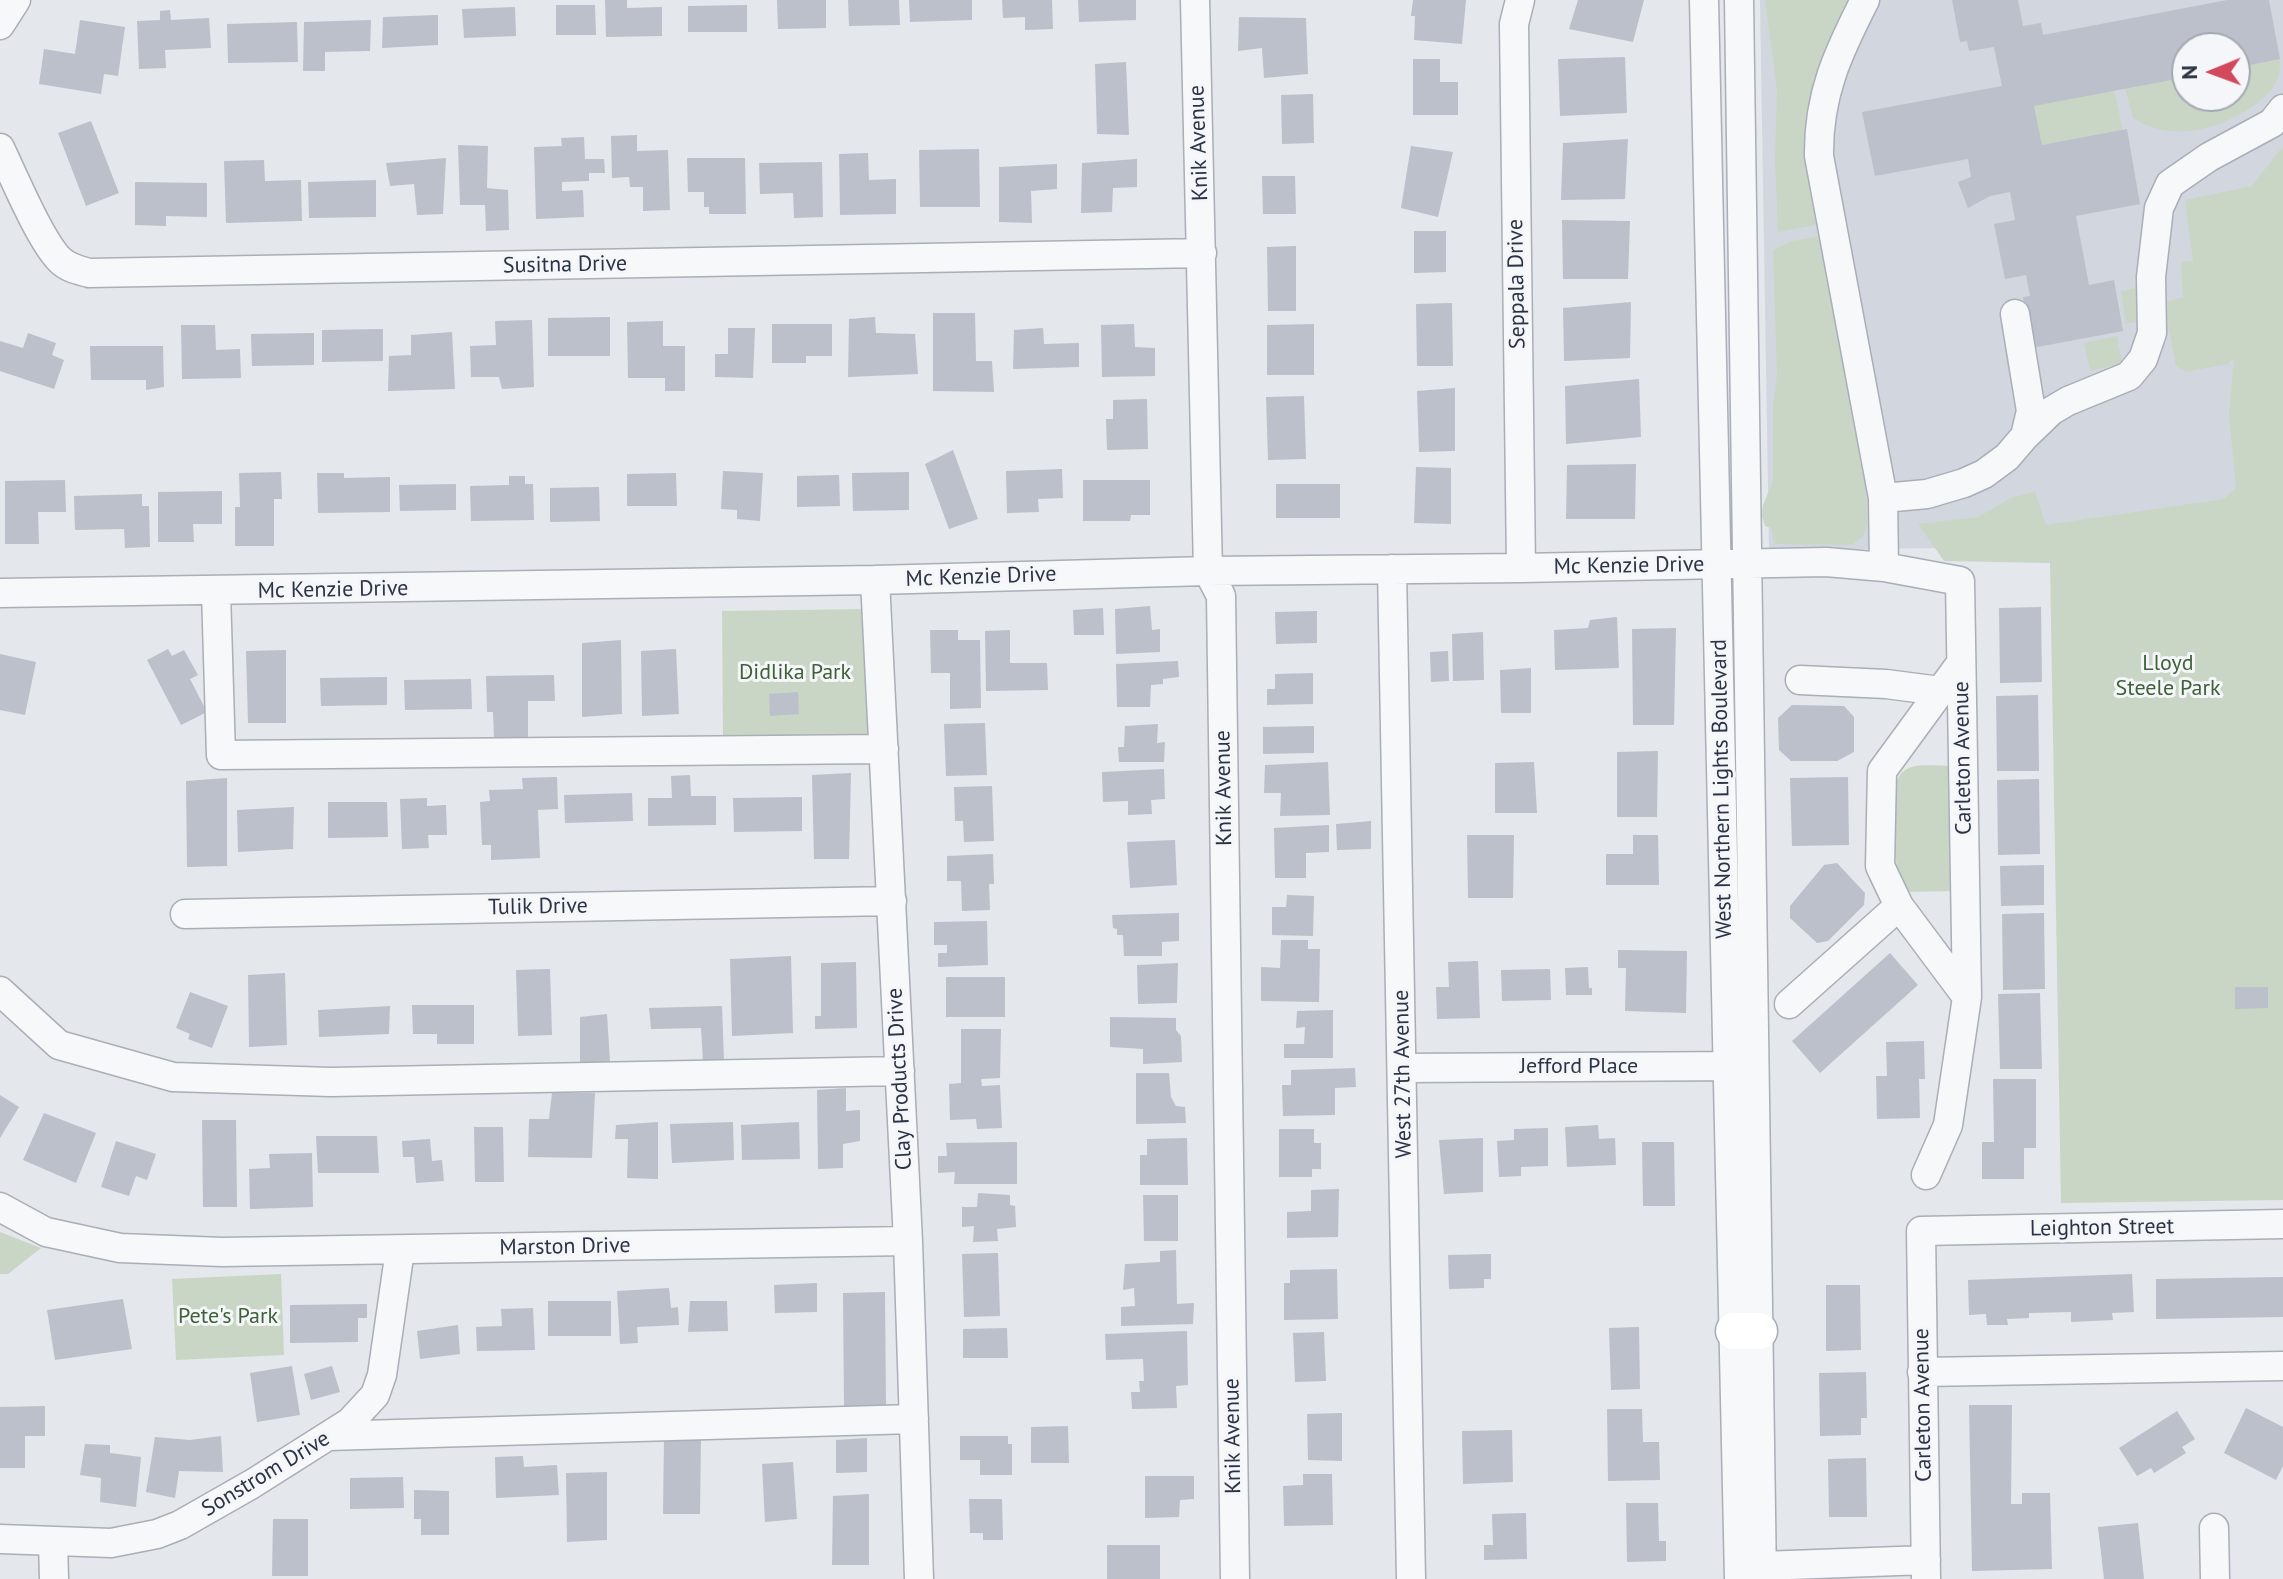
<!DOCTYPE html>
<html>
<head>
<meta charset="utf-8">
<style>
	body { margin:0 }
	#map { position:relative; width:2283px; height:1579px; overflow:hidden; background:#e4e7ec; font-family:"PT Sans",sans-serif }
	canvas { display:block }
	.north { position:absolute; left:2171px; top:32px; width:80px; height:80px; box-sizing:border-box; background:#f4f6f9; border:2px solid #a4a8b1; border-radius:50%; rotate:269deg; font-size:22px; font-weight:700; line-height:32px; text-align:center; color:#2b3445 }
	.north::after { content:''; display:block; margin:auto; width:28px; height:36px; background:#d1495b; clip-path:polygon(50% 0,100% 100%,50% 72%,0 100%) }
</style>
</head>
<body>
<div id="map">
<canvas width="2283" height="1579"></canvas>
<div class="north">N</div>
</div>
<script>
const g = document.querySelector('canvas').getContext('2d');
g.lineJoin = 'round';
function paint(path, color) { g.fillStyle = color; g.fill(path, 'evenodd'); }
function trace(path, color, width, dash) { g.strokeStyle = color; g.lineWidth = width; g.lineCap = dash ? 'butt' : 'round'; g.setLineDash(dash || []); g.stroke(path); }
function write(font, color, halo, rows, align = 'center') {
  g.font = font + ' "PT Sans",sans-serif'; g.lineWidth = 6; g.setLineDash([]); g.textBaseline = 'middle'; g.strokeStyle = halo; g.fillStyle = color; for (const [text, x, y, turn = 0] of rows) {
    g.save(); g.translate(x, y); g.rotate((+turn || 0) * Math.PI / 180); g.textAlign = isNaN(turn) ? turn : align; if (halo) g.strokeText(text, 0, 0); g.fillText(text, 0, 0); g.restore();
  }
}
paint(new Path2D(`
	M1760 0H2283V544L1769 550ZM2187 48H2235V96H2187Z`), '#d2d6de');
paint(new Path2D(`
	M1765 0H1851C1827 48 1803 94 1806 149 1807 174 1815 199 1820 224L1778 232 1775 159 1777 90Z
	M2280 59C2280 65 2280 72 2278 77 2274 91 2260 101 2249 109 2215 131 2169 142 2133 118L2125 88 2187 77V96H2235V68Z
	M2114 90 2123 130 2042 145 2034 106Z
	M2283 146V1200L2061 1203 2050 563 1944 561 1918 524 1978 517 2013 497 2035 492 2046 525 2224 499 2236 488 2229 415 2234 358 2228 364 2186 372 2176 366 2165 307 2167 302 2183 297 2181 262 2193 261 2185 200 2252 186Z
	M1822 236 1864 450 1867 525 1863 536 1852 545 1775 544 1771 528 1765 526 1762 516 1763 505 1773 481V406L1777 375 1773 250 1792 241Z
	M2146 286 2152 319 2126 324 2121 291Z
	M2117 336 2122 364 2090 371 2084 343Z
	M866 609 867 734 723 736 722 611Z
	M1951 766 1955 891 1904 892C1896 868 1875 777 1912 767 1923 764 1939 766 1951 766Z
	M0 1232 41 1248 8 1274H0Z
	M281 1274 284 1355 176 1360 172 1279Z`), '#c9d6c5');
paint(new Path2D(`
	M605 0H627V8L662 7V36L606 37Z
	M777 0H826V28L778 29Z
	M848 0H899L900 25 849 26Z
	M909 0H972V20L910 22Z
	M1002 0H1052L1053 29 1025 30V17L1003 18Z
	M1078 0H1136V20L1079 22Z
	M1413 0H1466L1462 44 1414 40 1415 16H1411Z
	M1578 0H1644L1633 42 1569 29Z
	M1952 0H2018L2023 26 2041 23 2043 35 2227 0H2269L2280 59 2235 68V48H2187V77L2034 106 2042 145 2127 129 2140 204 2076 216 2089 285 2114 280 2123 331 2032 348 2023 297 2030 296 2026 275 2005 279 1994 224 2015 220 2010 192 1990 196 1968 208 1958 182 1971 177 1968 159 1875 176 1862 112 2002 86 1994 47 1969 51 1967 41 1960 42Z
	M556 5H595L596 35H556Z
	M747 5V32H688V6Z
	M515 7 516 36 464 38 462 9Z
	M170 10 171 20 209 18 211 48 165 50 166 68 139 69 137 21 160 20V11Z
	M438 15V45L382 48 383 17Z
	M1239 17 1306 18 1308 74 1264 78 1262 48 1238 51Z
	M80 20 125 27 118 76 104 74 101 94 39 84 44 49 75 54Z
	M371 20 370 51 325 52V71H303L304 22Z
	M297 22 298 62 228 63 227 24Z
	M1625 57 1627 113 1560 116 1558 59Z
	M1413 59H1440V82H1458V115H1413Z
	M1126 62 1129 135 1097 134 1095 64Z
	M1313 94 1314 143 1282 144 1281 95Z
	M91 121 119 193 86 206 58 133Z
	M637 135V151L668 150 670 210 643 211V187H630L629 177 612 178 611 136Z
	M584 137 585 159H604L605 173H589V181L562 182V191L583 190 584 217 536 219 534 147 562 146 561 138Z
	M1628 139 1625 199 1561 200 1563 143Z
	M458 145 488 146 487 188 508 190 509 230 486 231 485 205H460Z
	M1411 146 1453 152 1438 217 1401 208Z
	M979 149 980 207H920L919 150Z
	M868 153 869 180 896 179V214L840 215 839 154Z
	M446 158 443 214 417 215 414 184 390 186 386 163Z
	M687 158H745L746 214H709V207H704V192H688Z
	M1137 159V187L1113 188 1112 212 1081 213 1082 163Z
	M264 160 265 181 301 180 302 221 226 223 224 161Z
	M822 162 823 217 794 218 793 193 760 194 759 163Z
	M1057 164V189L1031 191 1032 223 999 222V167Z
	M1262 176H1295L1296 214H1263Z
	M376 180V217L309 218 308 182Z
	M135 182 207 183V217L166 216V226L135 225Z
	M1562 220 1630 221 1628 279H1563Z
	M1414 231H1446V272L1414 273Z
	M1296 246V311H1268L1267 247Z
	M1631 302 1630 358 1564 361 1563 308Z
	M1452 303 1453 366H1417L1416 304Z
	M933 313H975L976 361H992L994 392 933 391Z
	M610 317V356H548V318Z
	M875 317 876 333 915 334 918 374 848 377 849 319Z
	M532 320 534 387 502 389 499 377H471L470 346 496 345 495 321Z
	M663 321V346H685V391H665V378H628L627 322Z
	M772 324H832V356H806V363H772Z
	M1134 324 1135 347 1155 348V376L1102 377 1101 325Z
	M1314 324V375H1267V325Z
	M181 325H215L216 350 240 349 241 378 182 379Z
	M728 328H755L753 378 715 377V354H728Z
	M1043 328 1044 344 1079 343V367L1013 369 1014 330Z
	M383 329V361L322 362V330Z
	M452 332 455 389 388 391 389 356 411 355V335Z
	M28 333 56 343 52 355 64 360 54 389 0 371V341L23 348Z
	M314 333V365L252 366 251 334Z
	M90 346H163L164 387 146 390V380H91Z
	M1639 379 1641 437 1566 444 1565 386Z
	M1455 388V451L1419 452 1417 391Z
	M1304 396 1306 459 1268 460 1266 397Z
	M1147 399 1148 449 1107 450 1106 419H1113V400Z
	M953 450 978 519 949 529 925 464Z
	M1636 464 1635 519H1566L1567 465Z
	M1416 467 1451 468V524L1414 523Z
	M1062 469 1063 498 1038 499 1039 512 1007 513 1006 471Z
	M723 471 763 473 760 521 737 519V510L721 509Z
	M281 472 282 499H274V546H235V507H240L239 473Z
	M909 472V510L853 511 852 473Z
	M317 473H344V478L390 477V512L318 513Z
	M676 473 677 506H627V474Z
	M839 475 840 506 797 507V476Z
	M509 476H525V484H533L534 520 471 521 470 486 509 485Z
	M65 480 66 512H38L39 544H5V481Z
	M1083 480H1150V515H1131L1130 521H1083Z
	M456 484V510L400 511 399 485Z
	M1276 484H1340V518H1276Z
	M599 487 600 521 550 522V488Z
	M222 491V524H193L194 542H158V492Z
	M142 494V506H149L150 547 125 548 124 529 75 530 74 496Z
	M1150 606 1152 630 1160 629V652L1116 654 1115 609Z
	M2041 607 2042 682 2000 683 1999 608Z
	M1103 608 1104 635H1074L1073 610Z
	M1317 611V643L1276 644 1275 612Z
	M1617 617 1619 668 1555 670 1554 630 1588 628 1590 620Z
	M1676 628 1674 725H1633L1632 629Z
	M930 630H958V640H980L981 708 950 709V673H931Z
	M1010 630V663H1047L1048 690 986 691 985 631Z
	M1483 632 1484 680 1453 681 1452 634Z
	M621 640 622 714 582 717V643Z
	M168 649 172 656 184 650 198 675 190 679 207 712 181 725 147 660Z
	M676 649 679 714 642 716 641 651Z
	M286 650V723H248L246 651Z
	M1448 651 1449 681 1431 682 1430 652Z
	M0 654 36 662 25 715 0 710Z
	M1178 661 1179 677 1163 679V684L1151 685 1150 707H1117L1116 664Z
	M1531 668V713H1501L1500 670Z
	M1313 673V704L1267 705V689H1275V674Z
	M554 675 555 701H528V740H494L493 712H487L486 676Z
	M387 677V705L321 706 320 678Z
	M471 679 472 709 405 710 404 680Z
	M798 692 799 714 770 716 769 694Z
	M2038 695 2039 771H1997L1996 696Z
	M1792 705 1844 706 1854 717V752L1837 761H1791L1779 750 1778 718Z
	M985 723 987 775 946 776 944 724Z
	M1158 724 1157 743 1165 742 1164 762H1119L1118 747H1124L1125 726Z
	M1314 726V753L1263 754V727Z
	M1658 751 1657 817H1617V752Z
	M1328 762 1330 815 1280 816 1281 793H1264L1265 765Z
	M1534 762 1537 813H1495V763Z
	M1164 769 1165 799 1151 800 1152 814 1128 815V801L1103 802 1102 772Z
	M851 773 849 859H814L812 775Z
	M690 775 691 796H716V825L648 826V798H672L671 776Z
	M557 777 558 809 538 810 540 858 491 860V845H482L480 802 490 801 489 790 523 789 522 778Z
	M1848 777 1849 845 1792 846 1790 778Z
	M227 778V866L187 867 186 781Z
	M2039 779 2040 854 1998 855 1997 780Z
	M992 786 994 841 964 842 963 821H955L954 787Z
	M632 793 633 821 565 823 564 795Z
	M802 797V831L734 832 733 798Z
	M427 798V806L446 805 447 835H428L429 848 402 849 400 799Z
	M328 802H387L388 837 328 838Z
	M294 807 293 849 238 852 237 810Z
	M1371 821V849L1337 850 1336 824Z
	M1329 825V852L1306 853V878H1275L1274 828Z
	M1467 835H1514L1513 898H1468Z
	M1633 835H1658L1659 885H1606V854H1633Z
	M1175 840 1177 885 1130 888 1127 842Z
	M993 854 994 884H989L990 910 962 911 961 881H947V856Z
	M1837 863 1865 893 1864 905 1828 941 1817 943 1790 918V906L1824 865Z
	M2044 865V905L2001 906 2000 866Z
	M1287 895 1314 896 1313 936 1272 935V907H1286Z
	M1179 913V941L1162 942V956H1124L1123 935H1117V929L1113 928 1112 915Z
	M2044 913 2045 989 2003 990 2002 914Z
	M987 921 988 965 938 967V953H947V945H934V922Z
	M1281 940H1308V949H1320L1319 1002 1261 1001V967L1280 968Z
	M1618 950 1687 951 1686 1013 1625 1011 1626 968H1618Z
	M1890 953 1918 985 1820 1073 1792 1041Z
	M791 956 793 1033 732 1036 730 959Z
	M1478 961 1480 1018 1437 1019 1436 987H1449L1448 962Z
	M856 962 857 1028 815 1029V1016H821V963Z
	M1178 963 1177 1003 1138 1004 1137 965Z
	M1588 967 1589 988H1592V995H1566L1565 968Z
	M550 969 552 1035 518 1036 516 970Z
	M1550 969 1551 1000 1502 1001 1501 970Z
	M285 973 287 1045 249 1047 248 975Z
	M946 977H1005V1017H946Z
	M2235 987H2268V1008L2235 1009Z
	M190 992 228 1006 212 1048 188 1039 190 1034 176 1028Z
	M2040 993 2042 1069H2000L1998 994Z
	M412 1005H474V1044H437V1034H413Z
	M390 1006 389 1034 319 1037 318 1010Z
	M722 1006 724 1061 703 1062 701 1028 651 1029 649 1008Z
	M1333 1010V1058H1284V1044H1304L1305 1027 1296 1028 1297 1011Z
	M607 1014 610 1062 580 1064V1017Z
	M1110 1017 1176 1018V1030L1181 1036 1182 1062 1143 1064V1049L1110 1047Z
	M961 1029H1001L1000 1078 981 1079 982 1086 1000 1085 1002 1128 977 1129 976 1119 950 1120 949 1084 961 1083Z
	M1924 1041 1925 1079H1919L1920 1118 1877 1119 1876 1076H1887L1886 1042Z
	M1355 1068 1356 1087 1335 1088V1115L1283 1116 1282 1085H1291V1070Z
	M1136 1073H1169L1171 1097 1176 1106 1185 1107 1186 1123 1136 1124Z
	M1993 1079H2036V1148H2024V1179H1982V1142H1994Z
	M846 1088V1111L860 1110V1141L843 1144V1168L818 1169 817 1090Z
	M552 1093H595L592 1158 528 1157 529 1119H549Z
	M0 1095 19 1107 0 1138Z
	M44 1113 96 1133 76 1183 23 1160Z
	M202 1120H236L237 1207H203Z
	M658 1122V1179L627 1178 628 1139H615L616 1125Z
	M733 1122 734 1160 672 1163 670 1124Z
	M799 1122 800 1159 742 1160 741 1125Z
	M1598 1125 1599 1139 1615 1138 1616 1165 1567 1167 1565 1127Z
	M474 1127H503L504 1182H475Z
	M1548 1128V1166L1521 1167V1176L1499 1177 1497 1141 1514 1140V1129Z
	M1279 1129H1314V1143H1321V1169H1312V1177H1279Z
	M316 1136H377L379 1173H318Z
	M1187 1138 1188 1185H1140V1155H1147V1139Z
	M1483 1138V1192L1444 1194 1439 1140Z
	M430 1139 432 1161 442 1160 444 1181 416 1183 414 1157H403L402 1141Z
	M116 1141 156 1154 147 1180 136 1176 129 1196 101 1187Z
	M1017 1142V1184H954L955 1172 938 1173V1156H947L946 1143Z
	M1642 1142H1674L1675 1206H1643Z
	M312 1153 313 1207 250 1209 249 1169 270 1168 269 1154Z
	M1339 1189 1338 1237 1287 1238V1212L1311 1211V1190Z
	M978 1193 1010 1195V1205L1015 1206 1016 1227 997 1229 998 1241 973 1242 974 1226 962 1227V1207H977Z
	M1143 1195H1178V1241H1144Z
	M1176 1250 1177 1304 1194 1303 1193 1324 1121 1326V1307L1135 1306 1134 1288 1123 1290 1125 1264 1160 1262V1251Z
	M998 1253 1000 1316 964 1317 962 1254Z
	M1491 1254V1279H1484V1288L1449 1289 1448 1255Z
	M1337 1269 1338 1319 1284 1320V1283H1290V1270Z
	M2132 1274 2134 1312 2112 1313 2113 1320 2071 1322V1312L2029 1313V1318L2007 1319 2008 1325H1987L1986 1314 1969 1315 1968 1280Z
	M2283 1277V1317L2156 1319V1279Z
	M817 1283V1312L775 1313 774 1285Z
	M1826 1285H1860L1861 1350 1826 1351Z
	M669 1288 671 1308 678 1307 679 1325 637 1327 638 1343 620 1344 617 1291Z
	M885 1292 886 1408H844L843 1293Z
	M123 1299 132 1349 55 1360 47 1310Z
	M548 1301H611V1336H548Z
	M690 1301H727L728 1331 688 1332Z
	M367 1304V1318H358V1342L290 1343V1305Z
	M533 1308 535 1350 477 1351 476 1327 502 1326 501 1309Z
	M458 1325 460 1354 420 1359 417 1331Z
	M1639 1327 1640 1389 1611 1390 1609 1328Z
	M1007 1328 1008 1358H963V1329Z
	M1187 1331 1188 1385 1176 1386 1177 1408 1132 1409 1131 1392H1140L1139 1381H1144L1143 1359 1106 1360 1105 1334Z
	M1324 1332 1326 1381 1295 1382 1293 1333Z
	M292 1366 300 1415 257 1422 250 1373Z
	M332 1366 340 1392 311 1400 304 1374Z
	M1866 1372 1867 1418H1861V1435L1820 1436 1819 1373Z
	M1969 1405H2012L2011 1504H2022V1493H2050L2052 1569 1972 1571Z
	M45 1406V1436H25V1468H0V1407Z
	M2246 1408 2283 1427V1466L2276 1480 2224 1453Z
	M1607 1409H1642L1643 1442H1659L1660 1480 1608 1481Z
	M2177 1411 2195 1439 2182 1447 2186 1453 2154 1473 2151 1468 2137 1476 2119 1448Z
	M1342 1413V1461L1308 1460 1307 1414Z
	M1068 1426 1069 1463H1031V1427Z
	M1512 1430 1513 1482 1463 1484 1462 1431Z
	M221 1436 223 1472 179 1471 175 1498 146 1492 155 1437 190 1440Z
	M960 1436H1008V1444H1012V1475H980V1460H960Z
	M701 1438 700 1514H663L664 1439Z
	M867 1438V1472L836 1473V1440Z
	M85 1444 110 1445V1453L141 1457 136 1507 100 1502 101 1478 80 1475Z
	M523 1456 524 1467 557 1465 559 1495 496 1498 495 1457Z
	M1866 1458 1867 1517H1829L1828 1459Z
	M793 1462 797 1519 765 1522 762 1464Z
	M607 1472V1540L567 1542 566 1473Z
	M1303 1474H1332L1333 1525 1284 1526 1283 1486 1303 1485Z
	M1145 1476H1194V1499L1180 1500 1179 1517 1145 1518Z
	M403 1477 404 1508 350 1509V1478Z
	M414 1490 449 1491V1535H421V1519H414Z
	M869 1494V1565H832L833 1496Z
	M969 1499H1002L1003 1540H983V1533H970Z
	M1626 1503H1658L1659 1541H1666V1561L1627 1562Z
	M1526 1513 1527 1559 1484 1560V1545H1493L1492 1514Z
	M273 1519H308V1576H272Z
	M2138 1523 2144 1579H2104L2098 1527Z
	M1107 1545H1160V1579H1107Z`), '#bbc0ca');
const minor = new Path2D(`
	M1195 0 1208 571 1221 596 1235 1579
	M1520 0 1514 24 1521 568
	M1704 0 1739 1579
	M1739 0 1762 1579
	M1865 0C1838 53 1818 95 1819 156L1883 498 1884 567
	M0 25 16 0
	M0 148C13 175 41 242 60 260 68 268 78 270 89 273L1202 253
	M2025 436 2051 411 2068 401 2129 376 2143 359 2152 333 2151 277 2159 208 2170 184 2209 157 2272 123 2283 109
	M1883 498 1927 494 1964 483 1984 474 2007 457 2025 436 2031 411 2015 314
	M1392 569 1411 1579
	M875 580 908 1241 919 1579
	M216 592 221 755 884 749
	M0 593 875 580 1208 571 1521 568 1826 562 1884 567 1960 581 1967 997 1948 1125 1926 1175
	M1961 663 1882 771 1880 866 1899 906 1967 997
	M1800 680 1886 684 1940 691
	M185 914 892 901
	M0 991 59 1045 173 1077 331 1082 900 1071
	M1789 1004 1899 906
	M1403 1068 1746 1066
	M0 1207 46 1232 120 1248 222 1252 908 1241
	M1922 1372 2283 1366
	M328 1436 914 1419
	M2214 1528 2215 1579
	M0 1539 111 1543 157 1534 180 1525 252 1484 350 1422 375 1395 382 1375 400 1250
	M53 1542 54 1579
	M1762 1566 1926 1560
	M1926 1579 1921 1231 2283 1224`);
const major = new Path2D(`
	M1734 1331H1759`);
trace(minor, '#a9aeb7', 31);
trace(major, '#a3abb8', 39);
trace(minor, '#f7f8fa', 28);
trace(major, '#fff', 36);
write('22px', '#2b3445', '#f4f6f9', [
	["Knik Avenue",1199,143,-92],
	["Susitna Drive",565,265,-1],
	["Seppala Drive",1517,284,-91],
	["Mc Kenzie Drive",1629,566,-1],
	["Mc Kenzie Drive",981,577,-2],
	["Mc Kenzie Drive",333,590,-1],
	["Carleton Avenue",1963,758,-91],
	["Knik Avenue",1224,788,-91],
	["West Northern Lights Boulevard",1722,789,-91],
	["Tulik Drive",538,907,-1],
	["Jefford Place",1579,1067],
	["West 27th Avenue",1403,1074,-91],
	["Clay Products Drive",900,1079,-93],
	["Leighton Street",2102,1228,-1],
	["Marston Drive",565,1247,-1],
	["Carleton Avenue",1923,1405,-91],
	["Knik Avenue",1233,1436,-91],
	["Sonstrom Drive",266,1474,-31]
]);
write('22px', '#3f6138', '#f4f6f9', [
	["Lloyd",2168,664],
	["Steele Park",2168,689],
	["Didlika Park",795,673],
	["Pete's Park",228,1317]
]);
</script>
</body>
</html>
